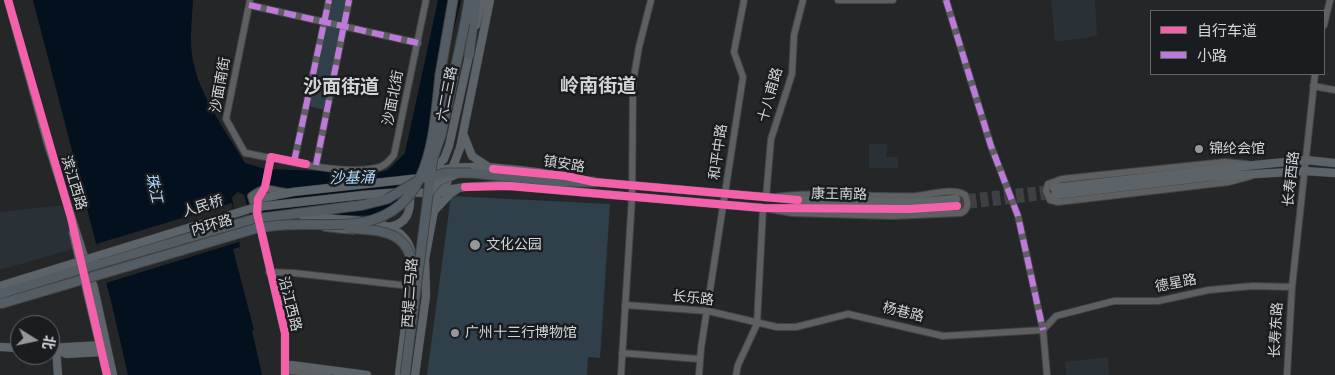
<!DOCTYPE html>
<html>
<head>
<meta charset="utf-8">
<style>
	body { margin:0 }
	#map { position:relative; width:1335px; height:375px; overflow:hidden; background:#242628; font-family:"Roboto Condensed","Noto Sans SC",sans-serif }
	canvas { display:block }
	.legend { position:absolute; left:1150px; top:10px; width:175px; height:65px; box-sizing:border-box; background:#1a1d20; border:1px solid #646669; margin:0; padding:6px 9px; list-style:none; font-size:15px; color:#d2d4d6 }
	.legend li { display:flex; align-items:center; gap:10px; height:25px }
	.legend b { width:25px; border:1px solid #646669 }
	.north { position:absolute; left:10px; top:315px; width:50px; height:50px; box-sizing:border-box; background:#1a1d20; border:1px solid #646669; border-radius:50%; rotate:100deg; font-size:14px; font-weight:700; line-height:20px; text-align:center; color:#d2d4d6 }
	.north::after { content:''; display:block; margin:auto; width:18px; height:22px; background:#959799; clip-path:polygon(50% 0,100% 100%,50% 72%,0 100%) }
</style>
</head>
<body>
<div id="map">
<canvas width="1335" height="375"></canvas>
<ul class="legend">
<li><b style="height:6px;background:#f560ab"></b>自行车道</li>
<li><b style="height:6px;background:#bd7bd9"></b>小路</li>
</ul>
<div class="north">北</div>
</div>
<script>
const g = document.querySelector('canvas').getContext('2d');
g.lineJoin = 'round';
function paint(path, color) { g.fillStyle = color; g.fill(path, 'evenodd'); }
function trace(path, color, width, dash) { g.strokeStyle = color; g.lineWidth = width; g.lineCap = dash ? 'butt' : 'round'; g.setLineDash(dash || []); g.stroke(path); }
function write(font, color, halo, rows, align = 'center') {
  g.font = font + ' "Roboto Condensed","Noto Sans SC",sans-serif'; g.lineWidth = 5; g.setLineDash([]); g.textBaseline = 'middle'; g.strokeStyle = halo; g.fillStyle = color; for (const [text, x, y, turn = 0] of rows) {
    g.save(); g.translate(x, y); g.rotate((+turn || 0) * Math.PI / 180); g.textAlign = isNaN(turn) ? turn : align; if (halo) g.strokeText(text, 0, 0); g.fillText(text, 0, 0); g.restore();
  }
}
paint(new Path2D(`
	M1051 0H1095L1097 36 1055 42Z
	M869 144H887L886 157H898V168H869Z
	M65 205 73 249 0 270V212Z
	M1108 357 1109 375H1066L1065 362Z`), '#293137');
paint(new Path2D(`
	M331 0H348L343 24 327 21Z
	M326 26 342 29 325 110 309 106Z
	M451 196 610 204 600 358 588 357 587 375H427Z`), '#30404b');
paint(new Path2D(`
	M33 0H193C192 20 189 41 193 61 200 96 227 134 245 163L265 169 377 173 388 170 405 153 438 0H461L424 153 405 205C390 223 332 212 308 214 293 215 277 218 262 221L256 236 244 195 238 192 232 197 240 247 233 249 254 330 252 331 262 375H128L112 305Z`), '#03101e');
paint(new Path2D(`
	M232 203 239 242 106 283 96 244Z`), '#242628');
trace(new Path2D(`
	M956 199 1052 189
	M957 206 1054 195`), '#3e4042', 8, [8, 4]);
const minor = new Path2D(`
	M250 0 226 119 245 153C280 159 342 176 376 168 384 167 389 161 394 155L426 0
	M838 0H893
	M946 0 991 146 1018 216 1043 330 1047 375
	M249 5 418 43
	M1324 25 1330 0
	M1313 86 1335 90
	M294 162 329 0
	M1247 164 1225 162 1062 179 1048 184 1046 191 1050 200 1058 202 1229 182 1251 176
	M316 165 349 0
	M265 187 271 157
	M256 212 251 196C267 184 268 190 286 192
	M325 228 353 231
	M269 272 294 273 410 286
	M625 305 708 311 777 327H796L848 314 943 336 1043 330
	M1043 330 1056 316 1114 301H1158L1209 290 1253 286 1292 287
	M622 353 699 359
	M285 367 291 371 328 375
	M621 375 632 197 633 82 639 47 651 0
	M699 375 701 348 743 77 734 52 744 0
	M736 375 738 365 757 324 763 208 792 213 892 216 961 213C968 210 969 202 965 195 953 187 930 195 916 196 866 198 816 190 766 198L771 139 792 74 794 35 803 0
	M1287 375 1292 287 1315 74`);
const major = new Path2D(`
	M8 0 48 144 94 288 113 375
	M476 25 482 0
	M464 136 472 156 490 168
	M437 171C472 160 557 174 594 182L800 200 907 203 956 199
	M430 172 444 159 449 146 470 51
	M1054 188 1255 165 1306 160 1335 163
	M443 193 460 148 490 0
	M363 195 401 192 428 193 465 187 499 185 763 208 909 209 957 206
	M1055 195 1208 177 1305 171 1335 173
	M434 211 450 194 456 190
	M303 217C314 216 324 218 335 219 361 221 408 220 412 256
	M387 227C408 225 411 211 410 193
	M73 233 107 375
	M0 347 20 348
	M50 348 103 345
	M56 349 66 354 102 352 106 349
	M56 349 58 375
	M285 367 291 365 367 375
	M285 375V333L257 213 262 198 293 192 421 178
	M399 375 412 270
	M415 375 426 296 425 259 438 189`);
const highway = new Path2D(`
	M465 23 469 0
	M469 55 476 0
	M440 75 453 0
	M471 173 562 182H594
	M98 264 254 219 363 205 387 199`);
trace(minor, '#414344', 8);
trace(major, '#414344', 9);
trace(highway, '#414344', 11);
trace(minor, '#5d5f60', 6);
trace(major, '#5d6469', 8);
trace(highway, '#545d64', 9);
const majorBridge = new Path2D(`
	M428 194 439 181 455 175
	M0 286 256 207 363 195`);
const highwayBridge = new Path2D(`
	M432 161 441 135 465 23
	M427 179 445 173H471
	M387 199 419 180
	M349 228C385 231 411 231 414 275
	M0 294 98 264
	M0 304 254 229C286 222 317 226 349 224 432 219 433 138 440 75
	M405 375 433 157`);
trace(majorBridge, '#414344', 9, []);
trace(highwayBridge, '#414344', 11, []);
trace(majorBridge, '#5d6469', 8);
trace(highwayBridge, '#545d64', 9);
trace(new Path2D(`
	M946 0 991 146 1018 216 1043 330
	M249 5 418 43
	M294 162 329 0
	M316 165 349 0`), '#bd7bd9', 6, [12, 6]);
trace(new Path2D(`
	M8 0 71 218 107 375
	M493 169 566 176 594 182 798 200
	M465 187 509 186 763 208 909 209 957 206
	M285 375V333L257 213 258 199 265 187 271 157 306 164`), '#f560ab', 8);
for (const [x, y, r, color] of [
	[1199,149,5,"#959799"],
	[475,245,6,"#959799"],
	[455,333,5,"#959799"]
]) { const dot = new Path2D(); dot.arc(x, y, r, 0, 2 * Math.PI); g.fillStyle = color; g.fill(dot); trace(dot, '#1a1d20', 2); }
write('14px', '#d2d4d6', '#1a1d20', [
	["沙面南街",221,85,-80],
	["六二三路",448,94,-79],
	["十八甫路",771,95,-74],
	["沙面北街",394,98,-79],
	["和平中路",719,152,-82],
	["镇安路",564,165,9],
	["长寿西路",1292,179,-84],
	["滨江西路",73,183,73],
	["康王南路",839,195,1],
	["人民桥",203,207,-17],
	["内环路",212,226,-16],
	["德星路",1176,284,-11],
	["西堤二马路",411,293,-86],
	["长乐路",693,299,6],
	["沿江西路",289,304,76],
	["杨巷路",903,313,14],
	["长寿东路",1277,330,-87]
]);
write('14px', '#d2d4d6', '#1a1d20', [
	["锦纶会馆",1209,149],
	["文化公园",486,245],
	["广州十三行博物馆",465,333]
], 'left');
write('italic 15px', '#afdbfc', '#1a1d20', [
	["沙基涌",352,179,-1],
	["珠江",153,188,77]
]);
write('bold 19px', '#d2d4d6', '#1a1d20', [
	["岭南街道",598,87],
	["沙面街道",341,88]
]);
</script>
</body>
</html>
